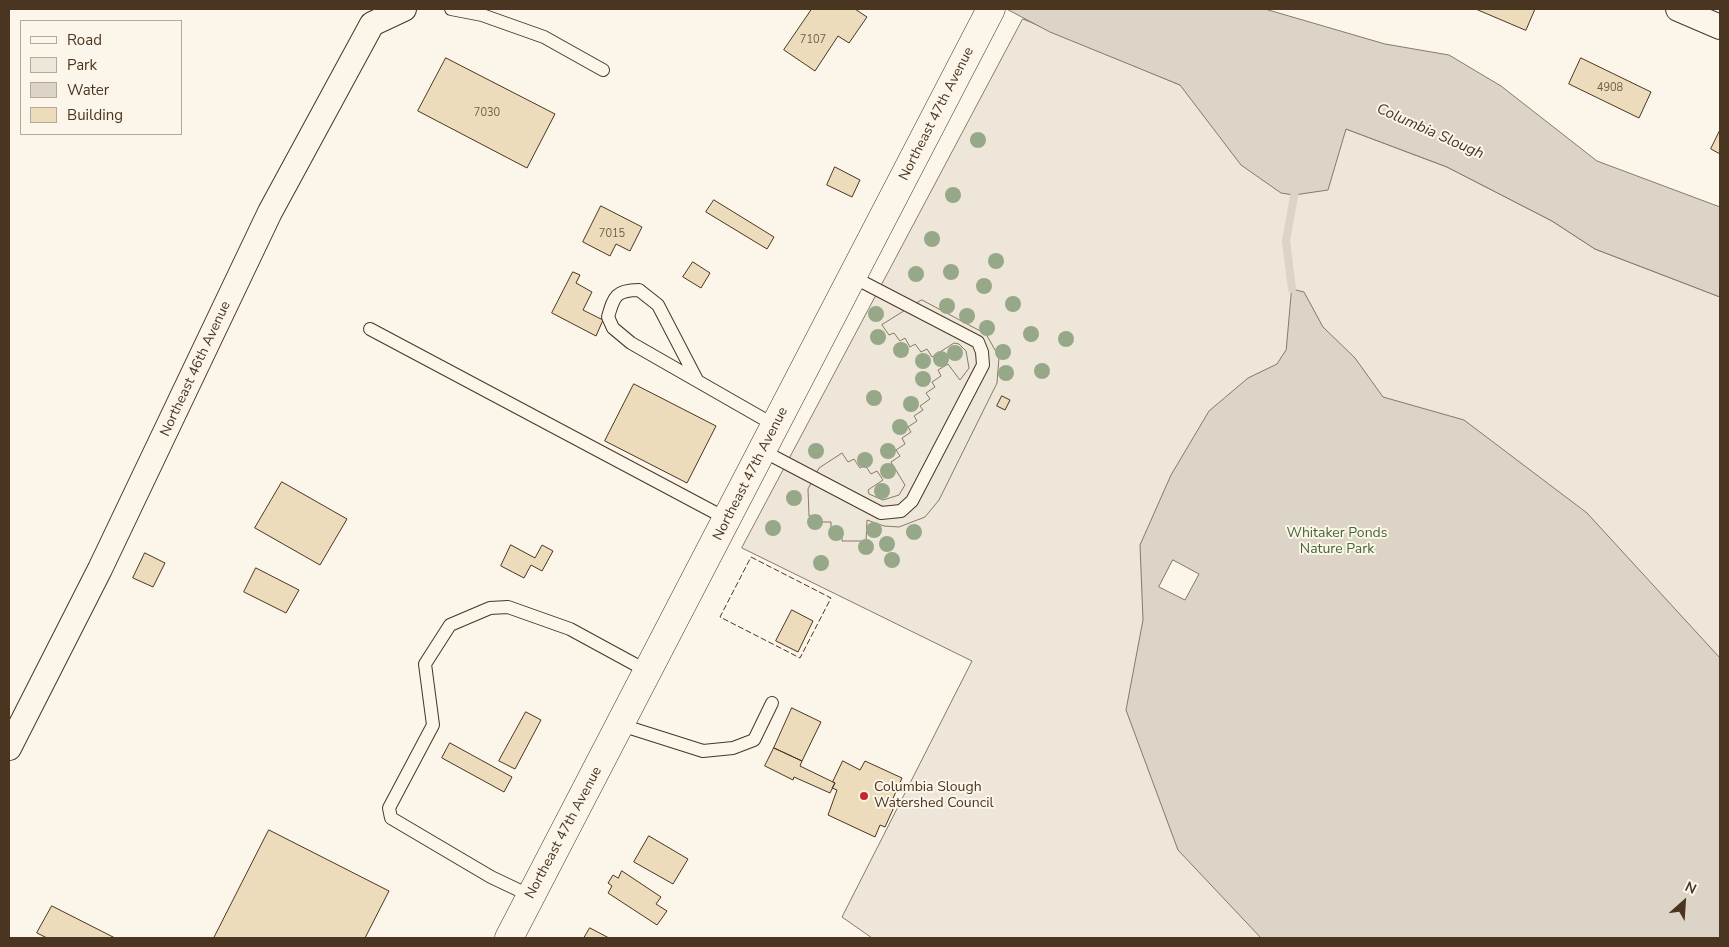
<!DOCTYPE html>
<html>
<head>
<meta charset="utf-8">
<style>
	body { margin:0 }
	#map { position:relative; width:1729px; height:947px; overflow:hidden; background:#fbf6e9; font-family:"Nunito Sans",sans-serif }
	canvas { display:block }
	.frame { position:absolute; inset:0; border:10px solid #4a3520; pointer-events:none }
	.legend { position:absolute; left:20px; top:20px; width:162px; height:115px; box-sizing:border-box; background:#fbf6e9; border:1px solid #b4a999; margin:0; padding:6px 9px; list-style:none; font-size:15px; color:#4a3520 }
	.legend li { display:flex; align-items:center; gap:10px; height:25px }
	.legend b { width:25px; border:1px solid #b4a999 }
	.north { position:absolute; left:1659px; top:877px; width:50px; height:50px; -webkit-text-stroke:4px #fbf6e9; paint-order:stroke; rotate:26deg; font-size:14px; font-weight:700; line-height:20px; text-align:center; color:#4a3520 }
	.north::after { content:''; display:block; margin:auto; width:18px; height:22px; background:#4a3520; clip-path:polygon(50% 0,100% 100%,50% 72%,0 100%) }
</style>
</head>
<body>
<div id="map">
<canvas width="1729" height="947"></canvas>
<div class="frame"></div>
<ul class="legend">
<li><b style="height:6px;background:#fbf6e9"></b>Road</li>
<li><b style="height:14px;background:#ede6d9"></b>Park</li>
<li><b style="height:14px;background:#dcd4c6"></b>Water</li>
<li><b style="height:14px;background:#ecdcbc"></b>Building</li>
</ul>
<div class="north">N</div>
</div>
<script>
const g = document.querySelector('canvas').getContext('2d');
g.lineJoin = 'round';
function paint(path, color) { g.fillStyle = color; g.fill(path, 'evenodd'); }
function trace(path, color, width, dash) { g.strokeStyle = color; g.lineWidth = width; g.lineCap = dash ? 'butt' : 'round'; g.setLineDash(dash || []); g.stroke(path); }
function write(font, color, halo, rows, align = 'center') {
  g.font = font + ' "Nunito Sans",sans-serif'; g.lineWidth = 4; g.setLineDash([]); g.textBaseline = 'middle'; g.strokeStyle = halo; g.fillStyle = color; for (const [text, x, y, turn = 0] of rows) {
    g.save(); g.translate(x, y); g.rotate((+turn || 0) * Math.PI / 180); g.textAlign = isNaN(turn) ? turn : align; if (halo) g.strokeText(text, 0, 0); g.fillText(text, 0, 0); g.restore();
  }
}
const green = new Path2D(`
	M1023 19 1180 85 1346 129 1447 167 1552 221 1595 249 1720 297V938H872L842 917 972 661 742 548Z`);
paint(green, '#ede6d9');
trace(green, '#887966', 1);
const parking = new Path2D(`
	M922 300 986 334 999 357 997 383 939 500 925 517 899 527 884 526 867 520 866 541H842V529L831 530V522H821L820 516H809L808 489 819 468 842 453 848 462 854 459 860 468 865 465 871 474 877 471 883 480 868 490 869 494 883 500 899 495 905 485 891 462 900 456 896 450 905 444 902 438 911 432 908 427 917 421 914 416 923 410 920 406 930 399 926 393 935 387 932 382 941 376 938 370 948 364 960 380 969 368 966 351 959 344 954 343 932 357 927 349 921 352 915 344 910 347 905 338 900 341 894 333 889 335 882 325Z`);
paint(parking, '#ede7d9');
trace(parking, '#887966', 1);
const water = new Path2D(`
	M1007 9H1265L1385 44 1449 55 1501 86 1597 161 1720 207V297L1595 249 1552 221 1447 167 1346 129 1328 190 1294 195 1281 193 1241 165 1180 85 1050 32Z
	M1292 289 1304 292 1323 327 1355 358 1383 397 1464 420 1587 513 1720 658V938H1261L1178 850 1126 710 1143 620 1140 545 1171 475 1209 411 1248 378 1277 364 1286 350Z`);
paint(water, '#dcd4c6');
trace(water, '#887966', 1);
const pier = new Path2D(`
	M1173 560 1199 574 1185 600 1159 587Z`);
paint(pier, '#fbf6e9');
trace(pier, '#887966', 1);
trace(new Path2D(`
	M1292 289 1286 241 1296 185`), '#dcd4c6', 8);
const building = new Path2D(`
	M812 9H855L867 17 849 43 838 36 815 71 784 50Z
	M1476 9H1535L1526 30Z
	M446 58 555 114 527 168 418 111Z
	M1581 58 1651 92 1639 118 1569 84Z
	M1720 130V154L1711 149Z
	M835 167 860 180 852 197 827 185Z
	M714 200 774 237 767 249 706 212Z
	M601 206 642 227 630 251 616 244 610 256 583 242Z
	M693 262 710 273 701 288 683 277Z
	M573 272 580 275 576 283 592 292 583 310 603 320 596 336 552 313Z
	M634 384 716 426 687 483 605 441Z
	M1002 396 1010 400 1005 410 997 406Z
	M282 482 347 519 320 565 255 528Z
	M511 545 535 558 542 545 553 551 542 571 531 565 524 578 501 566Z
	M145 553 165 563 153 587 133 578Z
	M256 568 299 590 286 613 244 592Z
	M792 610 813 621 798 652 776 641Z
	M792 708 821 722 802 761 774 748Z
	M526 712 541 720 515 769 499 761Z
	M450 743 512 777 504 792 442 758Z
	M774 748 802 761 800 766 835 783 830 793 794 777 793 780 765 766Z
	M843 761 860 770 865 761 902 778 891 803 895 805 885 827 880 825 875 837 828 815 837 790 832 788 835 783 833 782Z
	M269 830 389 891 365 938H214Z
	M649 836 688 859 673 884 634 862Z
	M622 871 661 897 656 904 667 911 657 925 608 893 612 886 608 883 613 875 618 878Z
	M52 906 115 938H47L37 933Z
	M590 928 609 938H584Z`);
paint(building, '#ecdcbc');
trace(building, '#4a3520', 1);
const lane = new Path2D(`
	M451 9 482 15 544 37 603 70
	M370 329 727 519
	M697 380 658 305 639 290C616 290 614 296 608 317L613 328 631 343 776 426
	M763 451 881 513 901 511 912 501 983 365 982 352 978 342 853 277
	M621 725 703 751 733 748 754 740 772 703
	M531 896 491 877 391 818 389 808 433 725 425 664 450 625 490 608 508 607 570 629 649 672`);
const street = new Path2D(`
	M1678 9 1720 27
	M9 748 100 569 270 212 372 24 404 9`);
const secondary = new Path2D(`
	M509 938 991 9`);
trace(lane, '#4a3520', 14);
trace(street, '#4a3520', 26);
trace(secondary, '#4a3520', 29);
trace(lane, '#fbf6e9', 12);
trace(street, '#fbf6e9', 24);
trace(secondary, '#fbf6e9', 28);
trace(new Path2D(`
	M751 557 831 598 800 658 720 617Z`), '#4a3520', 1, [6, 2.5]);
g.fillStyle = '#96a887';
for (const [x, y] of [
	[978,140],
	[953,195],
	[932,239],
	[996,261],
	[951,272],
	[916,274],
	[984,286],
	[1013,304],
	[947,306],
	[876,314],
	[967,316],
	[987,328],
	[1031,334],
	[878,337],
	[1066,339],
	[901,350],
	[1003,352],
	[955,353],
	[941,359],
	[923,361],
	[1042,371],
	[1006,373],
	[923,379],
	[874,398],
	[911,404],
	[900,427],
	[816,451],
	[888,451],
	[865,460],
	[888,471],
	[882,491],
	[794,498],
	[815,522],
	[773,528],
	[874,530],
	[914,532],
	[836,533],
	[887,544],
	[866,547],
	[892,560],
	[821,563]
]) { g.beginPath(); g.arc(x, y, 8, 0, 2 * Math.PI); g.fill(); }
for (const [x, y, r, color] of [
	[864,796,5,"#c62828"]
]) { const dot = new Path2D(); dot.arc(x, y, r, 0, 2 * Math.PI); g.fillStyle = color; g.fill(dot); trace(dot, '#fbf6e9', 2); }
write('11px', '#725f47', null, [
	["7107",813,40],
	["4908",1610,88],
	["7030",487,113],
	["7015",612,234]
]);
write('14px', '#4a3520', '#fbf6e9', [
	["Northeast 47th Avenue",937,114,-63],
	["Northeast 46th Avenue",196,369,-65],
	["Northeast 47th Avenue",751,474,-63],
	["Northeast 47th Avenue",564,833,-62]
]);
write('14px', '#436837', '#fbf6e9', [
	["Whitaker Ponds",1337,534],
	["Nature Park",1337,550]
]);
write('14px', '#4a3520', '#fbf6e9', [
	["Columbia Slough",874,788],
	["Watershed Council",874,804]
], 'left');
write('italic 15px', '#4a3520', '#fbf6e9', [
	["Columbia Slough",1430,132,24]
]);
</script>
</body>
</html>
